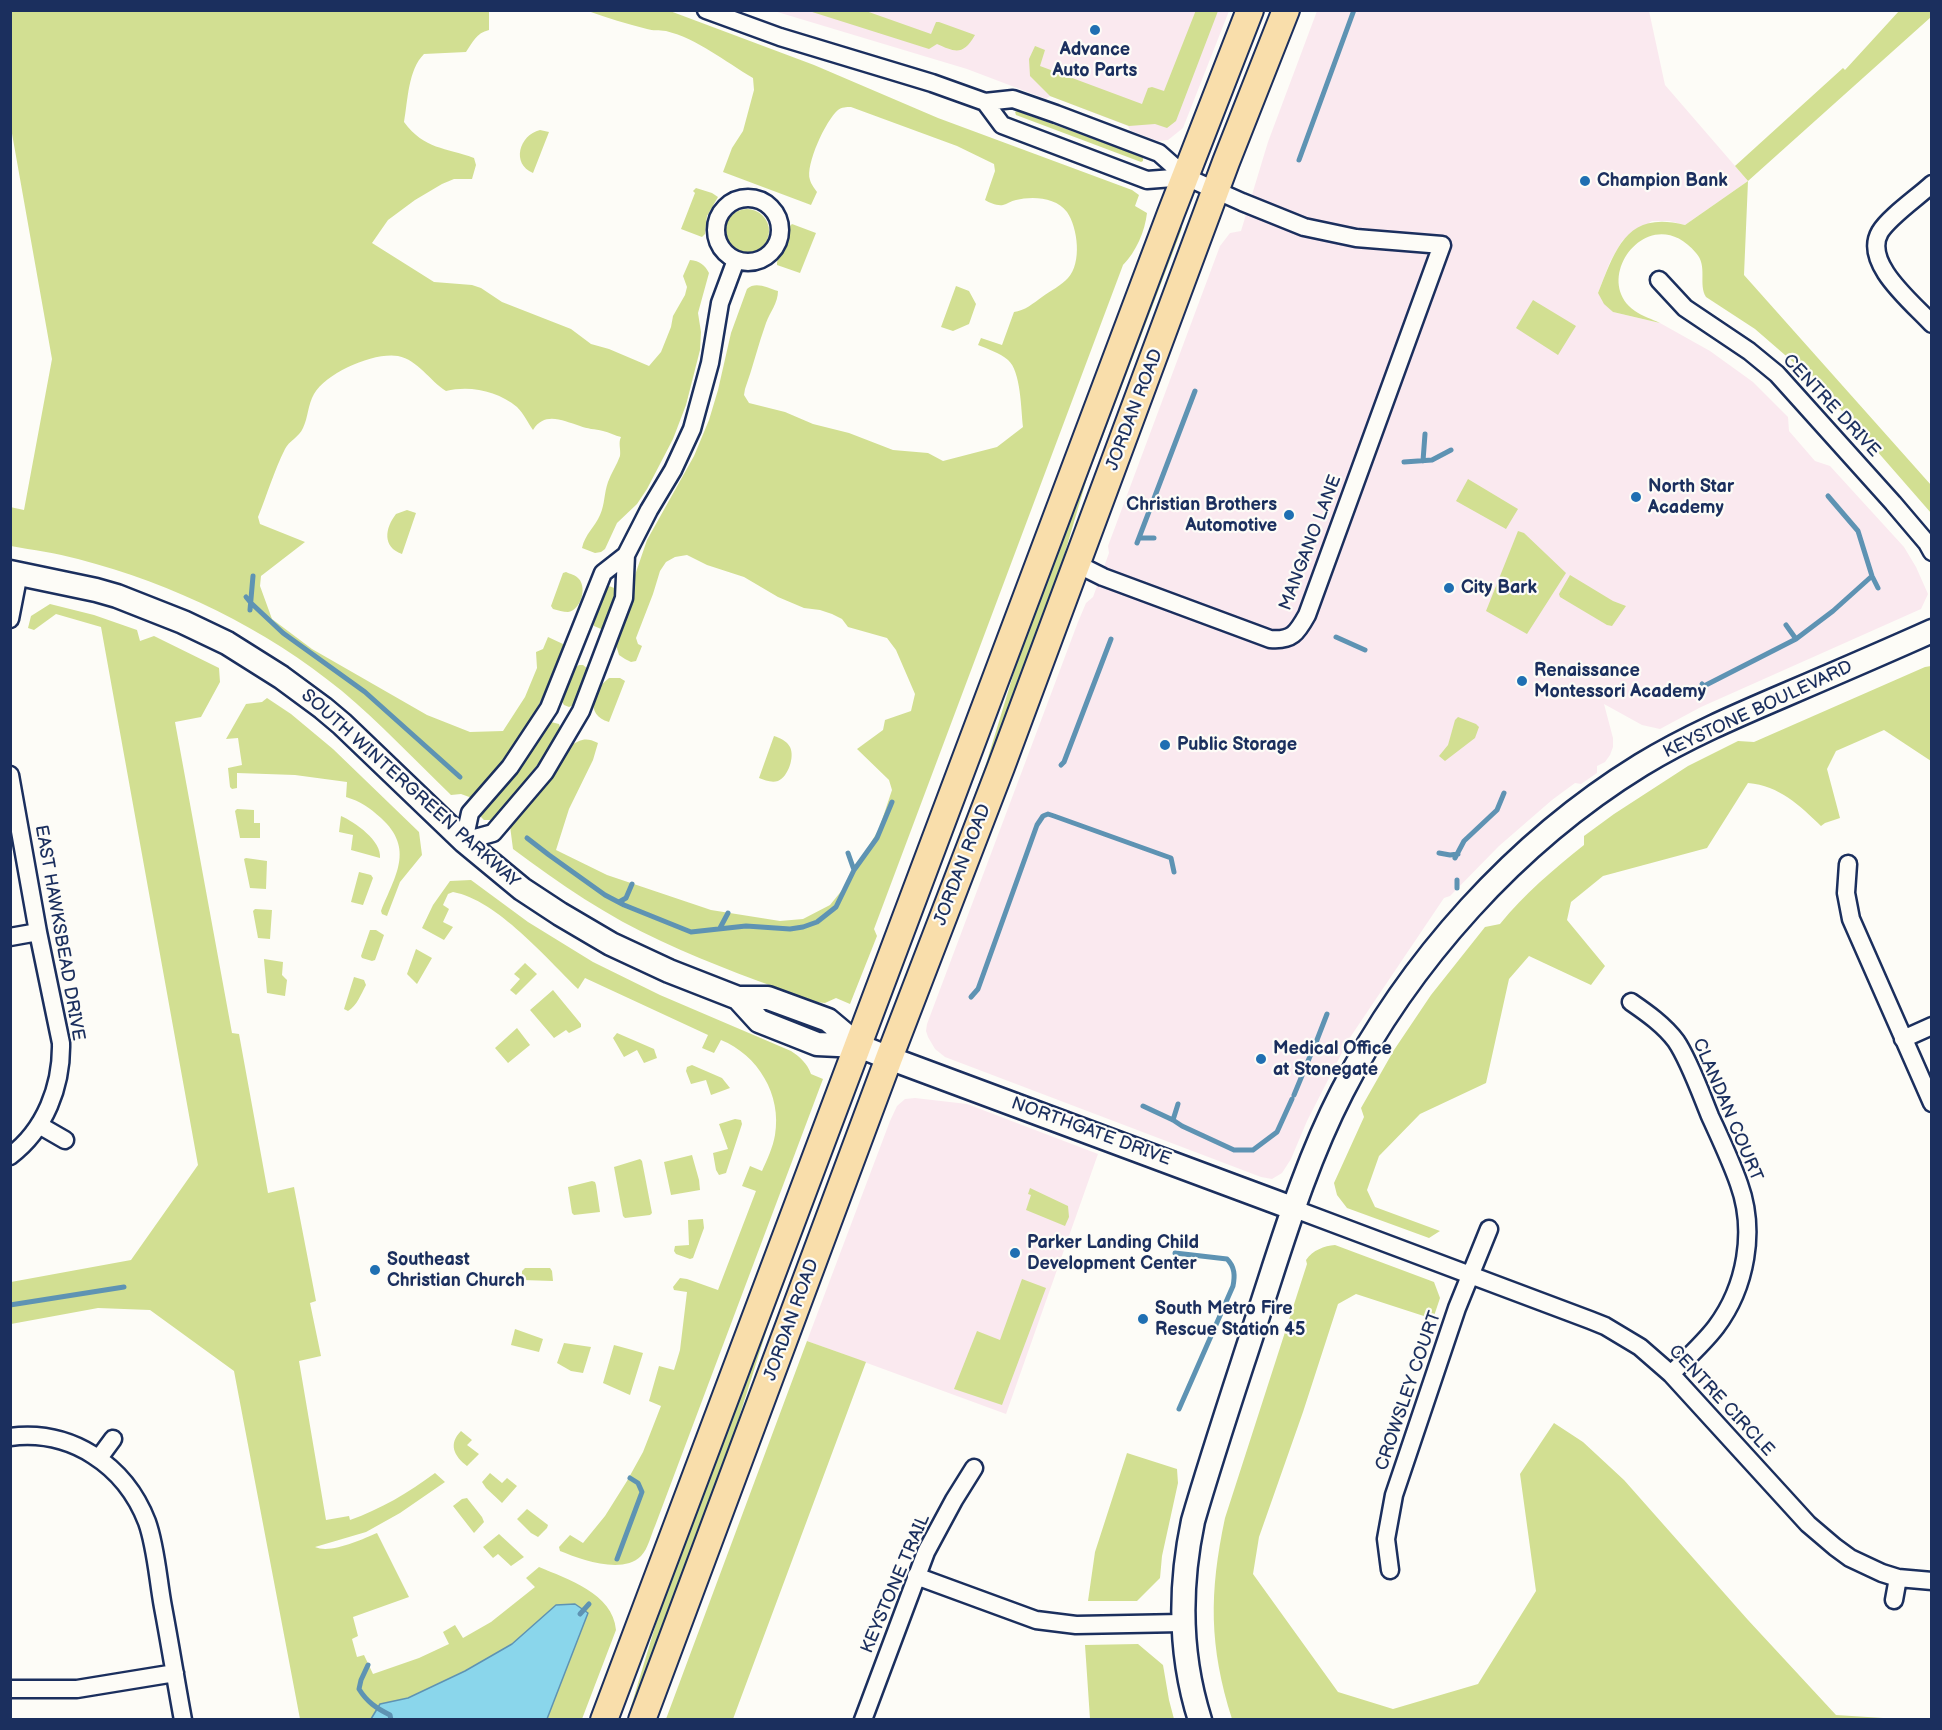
<!DOCTYPE html>
<html>
<head>
<meta charset="utf-8">
<style>
	body { margin:0 }
	#map { position:relative; width:1942px; height:1730px; overflow:hidden; background:#fdfcf7; font-family:"Balsamiq Sans",sans-serif }
	canvas { display:block }
	.frame { position:absolute; inset:0; border:12px solid #1b2f5e; pointer-events:none }
</style>
</head>
<body>
<div id="map">
<canvas width="1942" height="1730"></canvas>
<div class="frame"></div>
</div>
<script>
const g = document.querySelector('canvas').getContext('2d');
g.lineJoin = 'round';
function paint(path, color) { g.fillStyle = color; g.fill(path, 'evenodd'); }
function trace(path, color, width, dash) { g.strokeStyle = color; g.lineWidth = width; g.lineCap = dash ? 'butt' : 'round'; g.setLineDash(dash || []); g.stroke(path); }
function write(font, color, halo, rows, align = 'center') {
  g.font = font + ' "Balsamiq Sans",sans-serif'; g.lineWidth = 4.5; g.setLineDash([]); g.textBaseline = 'middle'; g.strokeStyle = halo; g.fillStyle = color; for (const [text, x, y, turn = 0] of rows) {
    g.save(); g.translate(x, y); g.rotate((+turn || 0) * Math.PI / 180); g.textAlign = isNaN(turn) ? turn : align; if (halo) g.strokeText(text, 0, 0); g.fillText(text, 0, 0); g.restore();
  }
}
paint(new Path2D(`
	M774 11H1229L1183 128 1168 140 1158 141 1131 131 1128 126 1050 96 1046 99 967 69Z
	M1317 11H1649L1665 85 1748 181 1685 225 1669 221H1652L1622 241 1610 262 1598 293 1613 312 1660 323 1710 351 1753 382 1788 417 1789 431 1815 461 1830 466 1904 547 1916 567 1928 594 1921 609 1701 707 1660 729 1642 725 1604 704 1613 738V747L1610 755 1605 762 1597 766V773L1581 784 1575 783 1552 800 1499 846 1450 896 1444 898 1349 1039 1307 1121 1291 1159 1282 1173 1272 1179 1261 1177 945 1057 935 1049 928 1037 926 1031 927 1024 1078 622 1086 603 1093 597 1109 553 1108 546 1220 246 1230 233 1241 231 1268 142Z
	M915 1098 967 1104 1098 1154 1006 1414 807 1341 890 1121 897 1106 905 1099Z`), '#fae9ef');
paint(new Path2D(`
	M1196 10 1218 11 1176 121 1167 128 1155 124 1129 126 1050 96 1030 76 1029 59 1035 46 1045 50 1040 66 1142 104 1148 88 1152 87 1164 91Z
	M11 11H489V30C476 33 473 42 466 52L424 54C408 70 408 100 404 122 425 150 445 147 474 158L476 165 472 179H454L442 184 415 200 388 220 372 243 434 282 472 285 481 288 502 302 571 329 591 344 609 349 649 366 661 352 671 327 673 316 685 295 687 287 683 276 690 260C700 261 705 265 709 273L698 313 701 332 700 350 686 405 673 439 647 489 637 504 617 523 605 549 601 552 595 553 582 548C585 534 595 527 600 515 605 504 604 493 608 482 611 473 617 465 620 456 621 449 618 443 621 437 615 436 609 432 603 431 595 429 587 429 580 426 563 421 545 411 533 430 528 423 524 414 517 407 498 391 470 385 446 391 430 381 418 360 398 356 374 352 327 372 314 394 308 404 308 418 303 428 299 437 289 441 285 449 274 471 267 495 258 517L260 524 305 542 261 576 260 586 272 619 312 649 427 715 470 732 503 731 525 697 537 668 536 652 543 649 548 637 563 644V652C545 692 527 736 498 770 490 780 481 789 472 798L461 794 451 795C415 760 380 723 342 691 265 628 174 584 78 559 56 553 33 550 11 546L10 507 24 510 52 359 11 128Z
	M588 11H670L814 65 938 118 1132 190 1139 195 1135 206 1147 213C1145 231 1136 252 1123 265L874 929 877 936 850 1004 836 998 825 1003 816 1002C764 983 712 965 661 941 608 917 560 884 513 849L510 826 525 809 570 746C581 739 586 737 598 743L593 760 569 809 556 850 607 875 711 910 780 921 803 919 830 905 843 889 879 829 892 790 889 780 857 749 883 730 885 720 911 711 915 694 896 650 887 638 848 627 842 619 832 614 820 610 804 608 778 597 744 577 707 565 687 555 675 557 666 562 660 571 653 594 636 638 638 644 642 646 636 661 631 662 625 659 619 655 616 645 633 597 634 578 647 540 694 456 709 420 718 390 731 333 747 289C756 281 767 288 778 291 778 303 770 312 766 323 758 345 753 367 745 389L744 395 749 403 785 412 813 424 849 433 893 450 928 453 943 461 997 447 1023 427C1021 410 1021 371 1008 360 1000 353 988 349 978 345L981 338 1002 345 1014 312C1024 311 1034 303 1042 297 1050 291 1062 285 1068 278 1082 263 1078 228 1067 212 1056 197 1032 196 1016 200 1011 201 1007 204 1003 205 997 206 990 203 985 200L995 171 994 164 957 146 851 107C846 107 842 107 838 110 826 120 805 165 810 180 811 184 815 189 817 192L811 205 723 172 732 148 743 131 754 90 753 78C724 61 698 39 666 31 659 30 653 31 647 29 627 24 607 18 588 11Z
	M809 11H866L931 34 936 22H939L975 35C963 56 955 52 937 44L929 49Z
	M1899 11H1931V17L1748 181 1744 275 1931 485V513L1828 395 1800 368 1755 329 1706 297C1698 284 1708 266 1696 253 1650 198 1589 279 1635 311 1642 316 1652 319 1660 323L1613 312 1604 304 1598 293C1616 248 1627 210 1685 225L1748 181 1735 166 1843 68 1845 70Z
	M1017 111 1143 157V161L1141 162 1016 115 1015 112Z
	M540 130 549 132 533 173C511 164 519 135 540 130Z
	M696 188 712 193 718 197 707 216 705 234 702 237 681 229 695 193 693 191Z
	M725 231a22 22 0 1 1 44 0a22 22 0 1 1-44 0Z
	M792 224 816 233 800 273 777 265V262L786 246 790 226Z
	M1179 226 1182 227 1181 231 1087 478 1042 630 895 1009 986 764 1029 623Z
	M956 286 969 291 976 304 969 324 953 331 941 327Z
	M1533 300 1576 326 1558 355 1516 328Z
	M1468 479 1518 509 1506 529 1456 501Z
	M407 510 416 513 402 554C382 547 385 528 396 514Z
	M1518 531 1524 533 1566 573 1527 634 1486 611Z
	M566 572C570 574 576 575 579 579 587 588 581 610 568 612 563 612 558 610 553 609L551 606 563 573Z
	M1570 575 1613 601 1626 606 1612 626 1607 625 1560 597 1559 594Z
	M609 586 617 589V593L605 627 601 629 594 626 593 622 606 588Z
	M50 604 94 615 137 630 140 641 154 636 219 668 220 682 201 717 175 722 232 1033 239 1034 268 1193 294 1187 316 1301 310 1303 321 1356 299 1361 326 1520 349 1516 350 1520C381 1509 408 1493 435 1473L445 1482 400 1513 366 1532 315 1547C330 1554 361 1540 377 1533L409 1597 353 1617 358 1636 352 1639 357 1657 364 1655 373 1674 419 1658 449 1644 443 1632 455 1625 463 1638 491 1622 535 1587 526 1578 539 1567C567 1579 613 1593 616 1630L582 1719H300L234 1371 150 1310 98 1308 11 1324V1282L131 1260 198 1165 101 627 56 614 34 630 28 628 31 616Z
	M579 665H583L588 669 574 705 569 707 564 705 561 700 576 667Z
	M1931 666V761L1884 730 1836 751 1827 769 1840 818 1825 823 1821 826C1799 805 1780 786 1748 783L1707 848 1603 876 1571 902 1567 920 1605 966 1591 985 1529 956 1509 979 1486 1083 1420 1114 1379 1156 1367 1190 1375 1207 1440 1231 1429 1238 1347 1208 1337 1195 1334 1183 1364 1117 1361 1108 1394 1050 1431 995 1485 927 1500 924C1524 894 1554 869 1584 845V836L1614 814 1688 766 1738 741 1754 742 1925 667Z
	M609 678H620L625 681 609 722C584 715 593 690 609 678Z
	M267 698 291 714 333 749 419 832 422 855 400 882 387 916 382 914 381 911C395 876 415 849 381 818 370 808 360 801 346 797L347 782 295 775 237 773V788L232 789 230 787 228 768 242 765 238 738 226 739 246 704 262 702Z
	M1458 717 1476 724 1479 727 1475 738 1445 761 1439 756 1448 745 1455 720Z
	M551 722 559 724 561 730 538 764 493 820H484L481 817V812L519 768Z
	M774 736C780 738 787 741 790 747 795 757 788 777 778 781 771 783 765 780 759 778Z
	M237 809 254 810V823H260V838H240L235 811Z
	M341 816C355 822 382 841 380 858L351 850 353 835 339 832Z
	M246 858 267 861 266 889 250 888 244 859Z
	M359 872 371 875 373 878 363 905 351 902Z
	M471 880 528 922 593 962 660 995 791 1051C800 1057 807 1063 811 1074L823 1079 655 1526C651 1535 648 1549 641 1556 622 1575 580 1559 560 1551L559 1547 570 1535 583 1543 605 1516 627 1481 643 1452 661 1406 649 1401 659 1366 674 1370 680 1350 687 1292 674 1290 673 1287 680 1278 687 1279 718 1290 756 1191 742 1186 750 1166 762 1171C767 1160 773 1147 775 1135 782 1095 758 1055 721 1040L714 1053 702 1048 708 1035 585 978 578 989C547 959 497 900 453 892L448 894 443 905 449 909 443 922 453 927 444 940 422 928 433 905 450 881Z
	M255 909 272 910 270 939 258 938 253 911Z
	M370 930H376L384 935 375 960 372 961 362 958 361 956Z
	M416 949 432 958 417 984 407 974Z
	M264 959 283 962 282 975 287 980 285 996 267 993Z
	M525 963 537 974 516 995 510 990 520 979 514 974Z
	M354 977 364 980 366 985C361 994 357 1006 348 1011L344 1009Z
	M553 990 581 1024V1027L569 1033 566 1030 554 1038 530 1010Z
	M517 1028 530 1045 508 1063 495 1048Z
	M617 1033 654 1049 657 1058 644 1063 637 1050 624 1057 613 1038Z
	M692 1065 722 1078 730 1088 711 1095 706 1080 691 1084 686 1071 687 1067Z
	M851 1096 853 1098 852 1101 767 1329 717 1487 631 1719 627 1720 673 1567Z
	M735 1119 741 1120 742 1124 726 1173 719 1175 716 1170 713 1153 728 1149 719 1124Z
	M692 1155 699 1180 700 1190 671 1195 664 1162Z
	M640 1159 642 1161 652 1213 650 1215 625 1218 623 1216 614 1167Z
	M592 1181 595 1182 596 1185 600 1212 574 1215 572 1213 568 1187Z
	M1030 1188 1068 1206 1069 1217 1065 1226 1026 1210 1031 1195 1028 1194Z
	M703 1219 704 1228 693 1258 690 1259 676 1254 674 1251 675 1246 689 1245 688 1220Z
	M1335 1245 1434 1282 1440 1298 1433 1319 1356 1294 1338 1304 1303 1412 1259 1537 1253 1574 1338 1692 1393 1709 1478 1684 1536 1591 1520 1474 1554 1423 1583 1442 1624 1480 1748 1620 1836 1715 1899 1719H1232C1209 1646 1209 1593 1225 1518L1307 1264 1306 1260C1313 1250 1324 1246 1335 1245Z
	M525 1268H550L552 1271 553 1281 522 1280V1271Z
	M1022 1279 1046 1288 1002 1405 954 1389 977 1331 1000 1340Z
	M515 1329 543 1339 539 1352 511 1345Z
	M807 1341 866 1362 733 1719H666Z
	M564 1343 591 1347 583 1373 571 1371 557 1363Z
	M614 1345 643 1353 630 1395 603 1383Z
	M461 1431 472 1440 467 1445 479 1454 467 1466C454 1456 448 1444 461 1431Z
	M1127 1453 1177 1469 1178 1483 1162 1556 1160 1578 1137 1601H1088L1095 1552Z
	M490 1473 502 1483 507 1478 517 1486 502 1503 486 1488 482 1482Z
	M467 1498 482 1517 484 1522 474 1533 453 1506 462 1499Z
	M527 1509 548 1525 547 1528 538 1537 531 1533 517 1519Z
	M499 1534 524 1557 511 1566 498 1554 493 1558 483 1547Z
	M1138 1644 1163 1665 1169 1700 1174 1719H1090L1085 1645Z`), '#d2df92');
const water = new Path2D(`
	M575 1604 588 1613 547 1719H371L380 1704 408 1698 465 1671 512 1644 556 1605Z`);
paint(water, '#8ad6eb');
trace(water, '#5e93b3', 1.5);
trace(new Path2D(`
	M1299 160 1354 10
	M1423 461 1425 434
	M1404 462 1432 460 1451 450
	M1828 496 1858 531 1872 576 1878 588
	M1139 538H1154
	M1137 543 1195 391
	M246 597 251 603 283 633 365 692 460 777
	M250 610 253 576
	M1786 625 1796 639
	M1336 637 1365 650
	M1702 684 1704 686 1796 639 1833 611 1872 576
	M1061 765 1064 762 1111 639
	M527 838 549 855 605 895 624 905 691 932 746 926 790 929 803 927 817 922 836 907 854 870 848 853
	M1439 853 1450 855 1458 854
	M1455 858 1464 841 1497 810 1504 793
	M854 870 877 838 892 802
	M1457 888V880
	M619 902 626 898 632 884
	M720 928 728 913
	M971 997 978 989 1037 825 1043 816 1048 814 1054 816 1171 858 1174 872
	M1315 1045 1327 1014
	M1294 1095 1313 1049
	M1143 1106 1173 1120 1182 1126 1234 1150H1253L1277 1132 1292 1099
	M1173 1120 1178 1104
	M1175 1253 1227 1259C1235 1267 1235 1276 1233 1286L1179 1409
	M10 1305 124 1287
	M617 1559 642 1492 638 1483 630 1478
	M580 1614 589 1604
	M368 1665 361 1680 359 1689C367 1702 376 1708 390 1715L391 1720`), '#5e93b3', 5);
const street = new Path2D(`
	M706 10 780 37 932 83 985 102 1013 99 1056 114 1159 153 1186 177 1242 202 1304 227 1356 238 1442 245 1307 615C1297 633 1292 641 1270 639L1103 577 1077 564
	M985 102 1002 125 1147 180 1186 177
	M1932 184C1918 197 1889 217 1880 232 1862 263 1913 303 1932 324
	M716 230a32 32 0 1 1 64 0a32 32 0 1 1-64 0Z
	M1659 280 1685 308 1749 351 1777 374 1893 503 1927 543 1932 552
	M626 555 603 573 549 708 510 767 470 813 464 841 493 833 545 772 581 711 624 598 626 555 649 510 673 470 692 429 710 363 720 303 736 260
	M10 619 19 573
	M10 775 38 932 61 1043C62 1086 45 1130 10 1156
	M1848 864 1846 893 1851 919 1932 1103
	M10 937 38 932
	M1631 1002C1647 1013 1664 1025 1676 1041 1689 1060 1701 1094 1710 1116 1720 1138 1731 1161 1739 1184 1756 1231 1746 1287 1716 1327 1703 1344 1686 1359 1671 1374
	M1903 1039 1932 1026
	M39 1125 65 1140
	M1292 1208 1590 1320 1605 1326 1640 1347 1671 1374 1808 1524 1835 1547 1850 1558 1882 1573 1898 1578 1932 1581
	M10 1437C71 1429 125 1465 147 1522 156 1547 158 1580 163 1607 170 1644 176 1682 183 1720
	M99 1458 113 1439
	M1390 1570 1386 1539 1394 1495 1457 1308 1489 1229
	M916 1576 1036 1620 1076 1625 1182 1623
	M1894 1600 1898 1578
	M10 1689H77L175 1673
	M863 1720 926 1552 954 1500 974 1468`);
const secondary = new Path2D(`
	M10 572 96 590 117 596 183 622 227 643 281 677 323 708 342 724 464 841 522 889 560 914 611 944 669 971 738 998H768L828 1020 859 1046 889 1058 1292 1208
	M738 998 759 1021 817 1044 859 1046
	M1200 1720C1179 1654 1179 1588 1193 1521 1213 1452 1236 1384 1258 1316 1283 1240 1305 1164 1342 1092 1409 961 1516 842 1641 765 1687 737 1736 716 1785 695 1834 674 1883 653 1932 631`);
const primary = new Path2D(`
	M604 1720 1171 213 1250 10
	M642 1720 889 1058 1001 767 1226 162 1286 10`);
trace(street, '#1b2f5e', 21);
trace(secondary, '#1b2f5e', 27);
trace(primary, '#1b2f5e', 30);
trace(street, '#fdfcf7', 16);
trace(secondary, '#fdfcf7', 22);
trace(primary, '#f9deab', 26);
for (const [x, y, r, color] of [
	[1095,30,6,"#1f6fb2"],
	[1585,181,6,"#1f6fb2"],
	[1636,497,6,"#1f6fb2"],
	[1289,515,6,"#1f6fb2"],
	[1449,588,6,"#1f6fb2"],
	[1522,681,6,"#1f6fb2"],
	[1165,745,6,"#1f6fb2"],
	[1261,1059,6,"#1f6fb2"],
	[1015,1253,6,"#1f6fb2"],
	[375,1270,6,"#1f6fb2"],
	[1143,1319,6,"#1f6fb2"]
]) { const dot = new Path2D(); dot.arc(x, y, r, 0, 2 * Math.PI); g.fillStyle = color; g.fill(dot); trace(dot, '#fdfcf7', 2); }
write('bold 18px', '#1b2f5e', '#fdfcf7', [
	["Advance",1095,50,"center"],
	["Auto Parts",1095,71,"center"],
	["Champion Bank",1597,181],
	["North Star",1648,487],
	["Academy",1648,508],
	["Christian Brothers",1277,505,"right"],
	["Automotive",1277,526,"right"],
	["City Bark",1461,588],
	["Renaissance",1534,671],
	["Montessori Academy",1534,692],
	["Public Storage",1177,745],
	["Medical Office",1273,1049],
	["at Stonegate",1273,1070],
	["Parker Landing Child",1027,1243],
	["Development Center",1027,1264],
	["Southeast",387,1260],
	["Christian Church",387,1281],
	["South Metro Fire",1155,1309],
	["Rescue Station 45",1155,1330]
], 'left');
write('18px', '#1b2f5e', '#fdfcf7', [
	["CENTRE DRIVE",1831,406,47],
	["JORDAN ROAD",1135,410,-69],
	["MANGANO LANE",1311,543,-69],
	["KEYSTONE BOULEVARD",1758,710,-25],
	["SOUTH WINTERGREEN PARKWAY",410,789,42],
	["JORDAN ROAD",963,865,-69],
	["EAST HAWKSBEAD DRIVE",59,933,80],
	["CLANDAN COURT",1727,1110,67],
	["NORTHGATE DRIVE",1091,1132,20],
	["JORDAN ROAD",792,1320,-70],
	["CROWSLEY COURT",1409,1391,-71],
	["CENTRE CIRCLE",1721,1401,47],
	["KEYSTONE TRAIL",896,1584,-67]
]);
</script>
</body>
</html>
